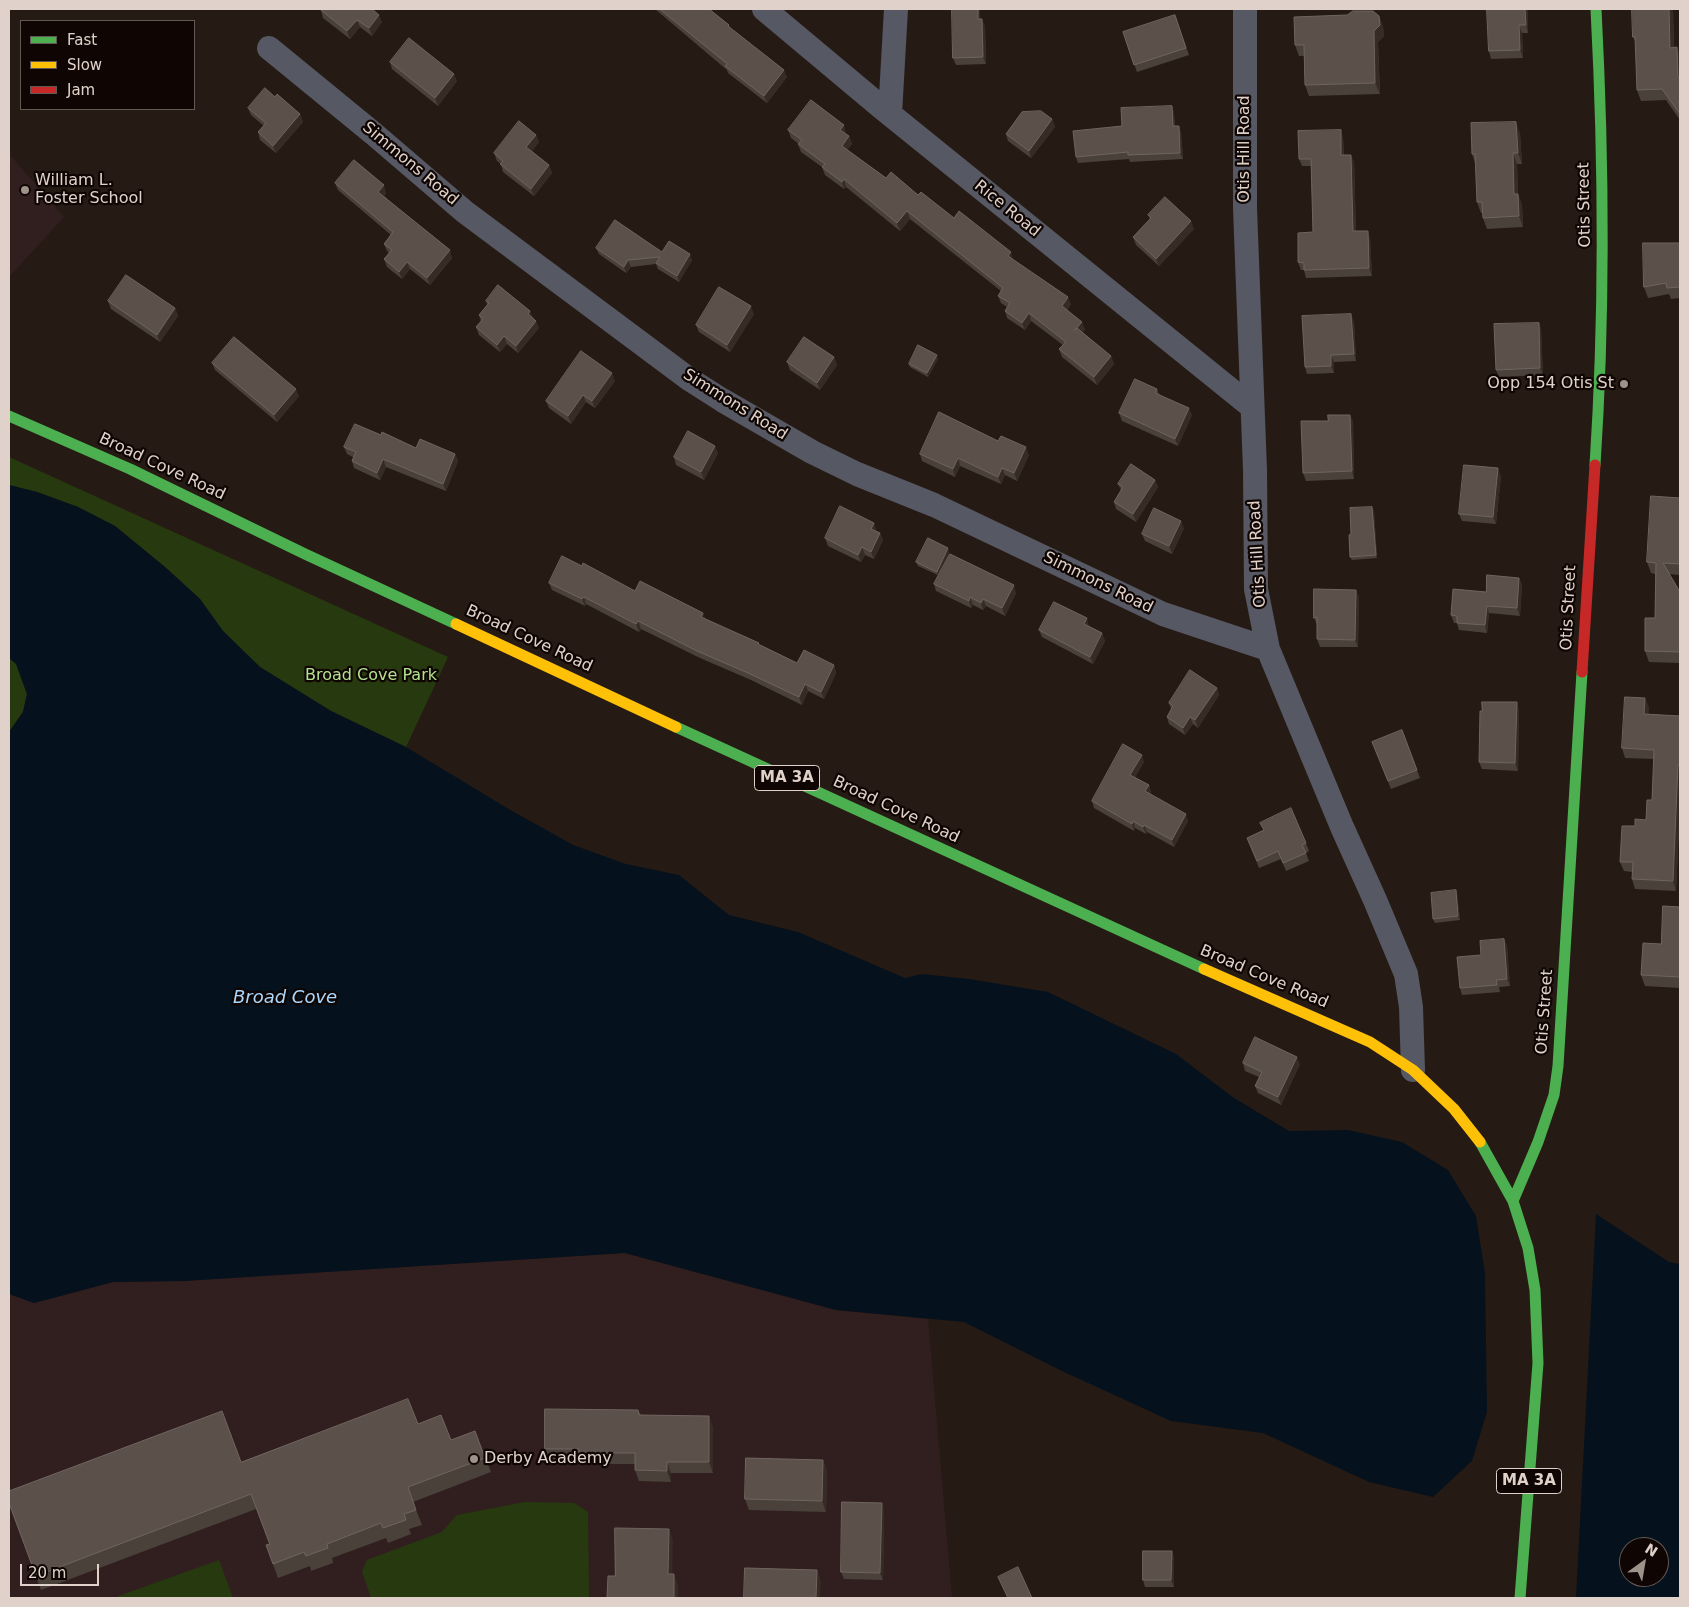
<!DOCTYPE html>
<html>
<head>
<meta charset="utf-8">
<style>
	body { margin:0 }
	#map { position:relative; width:1689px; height:1607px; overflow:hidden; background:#261b14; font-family:"DejaVu Sans",sans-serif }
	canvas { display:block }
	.frame { position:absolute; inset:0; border:10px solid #e0d2ca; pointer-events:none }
	.legend { position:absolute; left:20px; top:20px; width:175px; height:90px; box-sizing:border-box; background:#0f0603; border:1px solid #635853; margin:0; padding:6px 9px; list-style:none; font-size:15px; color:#e0d2ca }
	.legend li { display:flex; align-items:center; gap:10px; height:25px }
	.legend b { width:25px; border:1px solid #635853 }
	.north { position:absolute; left:1619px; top:1537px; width:50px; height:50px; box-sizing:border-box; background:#0f0603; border:1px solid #635853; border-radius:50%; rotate:32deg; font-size:14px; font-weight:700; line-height:20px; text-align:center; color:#e0d2ca }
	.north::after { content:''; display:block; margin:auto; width:18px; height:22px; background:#9f928a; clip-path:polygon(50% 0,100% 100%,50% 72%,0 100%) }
	.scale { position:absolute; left:20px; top:1564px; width:79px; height:22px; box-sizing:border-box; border:2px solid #e0d2ca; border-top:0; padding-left:6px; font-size:15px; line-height:18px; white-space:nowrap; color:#e0d2ca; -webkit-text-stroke:4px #0f0603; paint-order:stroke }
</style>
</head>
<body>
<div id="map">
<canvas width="1689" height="1607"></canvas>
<div class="frame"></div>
<ul class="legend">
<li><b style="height:6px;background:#4caf50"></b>Fast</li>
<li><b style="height:6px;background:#ffc107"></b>Slow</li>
<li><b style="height:6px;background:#c62828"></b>Jam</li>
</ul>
<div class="north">N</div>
<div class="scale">20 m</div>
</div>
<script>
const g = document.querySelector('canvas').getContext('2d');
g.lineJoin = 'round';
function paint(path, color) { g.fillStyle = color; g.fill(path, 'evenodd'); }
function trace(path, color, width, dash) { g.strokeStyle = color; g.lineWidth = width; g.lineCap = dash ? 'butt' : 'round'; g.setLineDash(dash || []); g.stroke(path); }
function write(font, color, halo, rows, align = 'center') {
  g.font = font + ' "DejaVu Sans",sans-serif'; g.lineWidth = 4.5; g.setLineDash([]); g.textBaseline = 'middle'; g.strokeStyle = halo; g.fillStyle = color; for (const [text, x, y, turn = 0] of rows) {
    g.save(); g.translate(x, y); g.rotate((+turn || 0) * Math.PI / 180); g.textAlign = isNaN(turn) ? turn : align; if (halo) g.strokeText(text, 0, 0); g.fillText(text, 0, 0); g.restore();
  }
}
paint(new Path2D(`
	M9 154 64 217 9 277Z
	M625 1253 836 1310 928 1319 952 1598H9V1294L34 1303 113 1282 184 1281Z`), '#311f1f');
paint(new Path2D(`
	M9 457 448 657 406 747 331 711 260 667 223 631 200 599 165 567 115 526 78 507 37 492 9 485Z
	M9 658 16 663 27 694 23 712 9 732Z
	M525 1502 574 1503 588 1512 589 1598H371L362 1571 367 1560 442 1532 457 1515Z
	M219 1560 233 1598H113Z`), '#273a0f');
paint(new Path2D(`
	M9 485 37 492 78 507 115 526 165 567 200 599 223 631 260 667 331 711 406 747 507 808 573 845 626 864 679 875 729 915 798 932 905 978 922 974 969 979 1048 992 1176 1054 1234 1098 1289 1131 1348 1130 1402 1142 1448 1170 1476 1216 1485 1273 1487 1412 1472 1461 1433 1497 1369 1482 1263 1433 1171 1421 1062 1371 964 1322 836 1310 625 1253 184 1281 113 1282 34 1303 9 1294V732L23 712 27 694 16 664 9 658Z
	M1596 1214 1669 1262 1680 1264V1598H1576ZM1629 1547H1659V1577H1629Z`), '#05111d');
trace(new Path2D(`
	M764 9 881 107 1252 407
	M1245 9V208L1255 470 1256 589 1268 649 1342 827 1375 900 1406 974 1411 1007 1413 1070
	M269 48 374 134 465 212 689 379 722 400 812 452 857 474 934 505 1163 614 1268 649
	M890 114 896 9`), '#565863', 24);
trace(new Path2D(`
	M9 416 130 469 305 554 456 624
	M1595 465C1605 313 1604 161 1596 9
	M676 727 1204 969
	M1480 1142 1513 1201 1528 1248 1535 1290 1538 1363 1520 1598
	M1513 1201 1538 1142 1554 1095 1558 1066 1582 672`), '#4caf50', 11);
trace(new Path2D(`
	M456 624 676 727
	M1204 969 1370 1042 1413 1070 1454 1109 1480 1142`), '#ffc107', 11);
trace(new Path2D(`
	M1582 672 1595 465`), '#c62828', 11);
paint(new Path2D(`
	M655 9H709L729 25 730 28 787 77 767 103 728 73 727 70Z
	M978 9H979L980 14V19L985 26 986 64 956 65 953 58Z
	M1487 9H1528V33H1522L1523 58 1491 59 1489 51Z
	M1673 9 1674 48 1680 55V120L1666 100 1641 101 1637 90 1636 43 1633 37Z
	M321 10 382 22 372 36 360 27 350 39 323 18Z
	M1175 15 1189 55 1137 72 1123 32Z
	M1379 16 1383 27 1384 36 1378 42 1380 94 1309 96 1305 85 1304 56H1299L1295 45Z
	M390 62 457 81 438 106 392 69Z
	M1172 106 1174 113 1175 126 1181 132 1183 159 1130 162 1129 159 1078 163 1076 157 1122 126Z
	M248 108 300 114 303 122 276 153 260 140 258 132 264 126 251 115Z
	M1052 119 1055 127 1031 158 1008 141 1006 134Z
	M788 130 846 133V134L849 136 852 144 847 150 886 178 918 195 954 218 1013 260 1071 304 1067 310 1085 329 1082 333 1111 356 1114 364 1097 385 1062 357 1059 349 1063 345 1031 321 1025 330 1007 318 1005 311 1007 307 1001 303 998 296 1001 291 910 219 900 231 846 187 844 189 825 175 822 167 801 152 798 144H799L791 138Z
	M1520 133 1522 164H1517L1518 194 1522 205 1523 227 1487 229 1483 218V213H1481L1477 202 1476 165 1472 154Z
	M536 135 539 142 532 151 549 165 552 173 534 196 503 172 501 164 497 161 494 153Z
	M1343 138 1344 155 1354 162 1356 231 1370 238 1372 276 1306 278 1304 270H1301L1298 262 1313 232 1311 166H1302L1299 159Z
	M335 183 386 193 384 196 452 258 430 285 410 269 402 279 387 267 384 259 389 253 387 251 384 244 391 235 338 190Z
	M1148 215 1194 229 1159 266 1136 245 1133 237 1150 219Z
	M1680 243V298L1671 299 1669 294 1648 298 1644 287Z
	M596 248 662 252 692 260 679 282 658 269 656 264 631 267 626 273 599 254Z
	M108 301 175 308 178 316 160 342 111 309Z
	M486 301 530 311 533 318 539 328 518 353 507 344 500 352 479 335 476 327 481 322 479 315 487 305Z
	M754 314 730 352 699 332 696 325Z
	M1354 321 1356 361 1334 362V373L1307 374 1305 367Z
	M1539 323 1541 330 1543 375 1499 377 1496 370Z
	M834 357 837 365 820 390 790 370 787 362Z
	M938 359 928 377 910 367 909 364Z
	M212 363 299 396 277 422 215 370Z
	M615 381 595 408 586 402 571 424 549 408 546 401Z
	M1157 389 1159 394 1192 415 1178 446 1122 421 1119 413Z
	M1350 415 1353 422 1354 479 1306 481 1303 473Z
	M381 435 416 448 455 454 458 461 446 491 386 467 380 480 354 468 352 461 353 457 347 454 344 447Z
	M998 441 1029 455 1017 481 1005 475 1001 484 960 466 955 477 922 461 920 454Z
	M718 453 704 480 676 465 674 457Z
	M1501 476 1496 524 1462 521 1459 514Z
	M1155 480 1158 487 1136 522 1116 509 1114 502 1121 490 1118 484Z
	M1680 498V575L1669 574 1680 592V663L1649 662 1645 651 1655 618V574L1651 573 1647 562Z
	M1372 507 1374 511 1377 558 1352 560 1350 557 1351 534Z
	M874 523 876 531 880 533 883 540 874 559 865 555 861 562 828 546 825 538Z
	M1184 528 1172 554 1145 541 1142 534Z
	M949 552 938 575 918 566 916 562Z
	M1519 578 1522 585 1520 616 1489 613 1487 633 1459 630 1457 623H1454L1451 615 1486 592Z
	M549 583 635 591 703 613 705 619 797 663 834 665 836 673 824 699 808 691 802 705 751 680 700 658 641 629 639 632 586 604 585 606 552 590Z
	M934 584 1016 593 1005 616 986 606 983 610 973 605 971 608 936 591Z
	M1356 590 1359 598 1358 647H1320L1317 639V625L1314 618Z
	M1089 626 1102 633 1105 641 1093 664 1042 637 1039 630Z
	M1217 688 1219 695 1198 728 1193 724 1185 735 1169 724 1167 717 1171 709 1169 703Z
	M1649 707 1648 714 1680 716V808L1676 891 1635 889 1632 879V872L1624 871 1620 862 1635 826 1646 820 1652 800 1654 759 1625 758 1622 748Z
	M1519 710 1518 771 1482 769 1479 762Z
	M1402 730 1420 778 1391 789 1372 742Z
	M1144 762 1135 777 1149 785 1151 792 1150 794 1188 821 1174 847 1147 832 1146 834 1135 828 1134 831 1094 808 1092 801Z
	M1247 838 1306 843 1309 851 1306 853 1309 861 1286 871 1281 859 1259 868Z
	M1456 890 1457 894 1460 920 1435 923 1433 919Z
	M1680 907V988L1645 986 1641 975 1661 944Z
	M1504 939 1507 946 1510 986 1499 987 1500 992 1462 995 1460 988 1481 955Z
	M1243 1063 1300 1064 1281 1105 1258 1093 1255 1086 1259 1077 1245 1071Z
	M638 1410 641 1415 713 1427V1473H671V1482L639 1481 635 1470V1464H583L582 1460H549L545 1449Z
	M418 1424 451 1440 475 1431 491 1472 413 1502 422 1525 409 1529 411 1534 388 1543 386 1538 332 1558 333 1563 311 1571 310 1566 278 1578 266 1545 269 1544 256 1509 41 1590 9 1504 241 1462Z
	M823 1460 827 1471 826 1512 749 1510 745 1499Z
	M884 1510 883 1580 844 1579 841 1572Z
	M1172 1551 1174 1558V1587H1145L1143 1580Z`), '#4b413b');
paint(new Path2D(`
	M978 9H979L980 14 981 27 978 19Z
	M1525 9H1528V33L1526 25Z
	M1669 9H1673L1674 58 1670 48Z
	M379 15 382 22 372 36 369 28Z
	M1379 16 1383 27 1384 36 1378 42 1380 94 1375 83 1374 31Z
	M982 19 985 26 986 64 983 57Z
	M357 20 360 27 350 39 347 31Z
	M1519 25 1522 33 1523 58 1520 50Z
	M1677 47 1680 55V82L1678 77Z
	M784 70 787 77 767 103 764 96Z
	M454 74 457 81 438 106 435 98Z
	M1172 106 1174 113 1175 133 1173 126Z
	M300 114 303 122 276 153 273 146Z
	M1052 119 1055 127 1031 158 1029 151Z
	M1516 122 1520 133 1522 164 1518 153Z
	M844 125 846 133 843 137 840 130Z
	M1179 126 1181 132 1183 159 1180 153Z
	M1341 130 1343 138 1344 162 1341 155Z
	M536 135 539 142 529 155 526 147Z
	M849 136 852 144 844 153 842 146Z
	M1513 153 1517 164 1518 205 1514 194Z
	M1351 155 1354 162 1356 239 1353 231Z
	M549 165 552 173 534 196 531 189Z
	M844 179 846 187 844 189 842 182Z
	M384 185 386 193 381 199 378 192Z
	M1518 194 1522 205 1523 227 1519 216Z
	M907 211 910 219 900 231 897 223Z
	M1191 221 1194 229 1159 266 1156 259Z
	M1368 231 1370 238 1372 276 1369 268Z
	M450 250 452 258 430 285 427 278Z
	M1011 252 1013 260 1008 256Z
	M690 254 692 260 679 282 677 276Z
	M628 260 631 267 626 273 624 267Z
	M407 262 410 269 402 279 399 272Z
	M1068 297 1071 304 1064 313 1062 306Z
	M751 306 754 314 730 352 727 345Z
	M175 308 178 316 160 342 157 335Z
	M530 311 533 319 528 314Z
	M1029 313 1031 321 1025 330 1022 323Z
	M1351 314 1354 321 1356 361 1354 354Z
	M536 321 539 328 518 353 516 346Z
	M1082 322 1085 329 1077 339 1074 331Z
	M1539 323 1541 330 1543 375 1540 368Z
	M504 336 507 344 500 352 497 345Z
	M937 355 938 359 928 377 927 373Z
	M1331 355 1334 362V373L1331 366Z
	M1111 356 1114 364 1097 385 1094 377Z
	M834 357 837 365 820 390 817 383Z
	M612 373 615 381 595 408 592 401Z
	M296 389 299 396 277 422 274 415Z
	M583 395 586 402 571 424 568 416Z
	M1189 408 1192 415 1178 446 1175 439Z
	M1350 415 1353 422 1354 479 1352 471Z
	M715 446 718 453 704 480 701 472Z
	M1026 447 1029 455 1017 481 1014 473Z
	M455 454 458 461 446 491 443 484Z
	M958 458 960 466 955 477 953 469Z
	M383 459 386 467 380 480 377 473Z
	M1002 468 1005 475 1001 484 998 477Z
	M1498 468 1501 476 1496 524 1493 517Z
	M1155 480 1158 487 1136 522 1133 514Z
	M1372 507 1374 511 1377 558 1376 555Z
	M1181 521 1184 528 1172 554 1169 546Z
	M874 523 876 530 874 536 871 529Z
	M880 533 883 540 874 559 871 552Z
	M862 547 865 555 861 562 858 555Z
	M948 548 949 552 938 575 937 572Z
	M1519 578 1522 585 1520 616 1517 608Z
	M1014 585 1016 593 1005 616 1002 608Z
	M1356 590 1359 598 1358 647 1355 640Z
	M584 597 586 604 585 606 582 599Z
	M970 597 973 605 971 608 969 601Z
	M983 599 986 606 983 610 981 603Z
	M1487 606 1489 613 1487 633 1485 625Z
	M703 613 706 621 701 617Z
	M1087 618 1089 626 1086 631 1084 624Z
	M638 621 641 629 639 632 636 624Z
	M1102 633 1105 641 1093 664 1090 657Z
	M834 665 836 673 824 699 821 692Z
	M805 684 808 691 802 705 799 697Z
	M1217 688 1219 695 1198 728 1195 720Z
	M1645 698 1649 707 1648 723 1644 714Z
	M1517 702 1519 710 1518 771 1515 763Z
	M1190 717 1193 724 1185 735 1183 728Z
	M1142 755 1144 762 1133 781 1130 775Z
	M1678 765 1680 770V808L1676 891 1673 881Z
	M1149 785 1151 792 1148 798 1145 791Z
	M1186 814 1188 821 1174 847 1172 840Z
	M1133 821 1135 828 1134 831 1132 824Z
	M1144 825 1147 832 1146 834 1143 827Z
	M1456 890 1457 894 1460 920 1458 916Z
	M1504 939 1507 946 1510 986 1507 979Z
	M1297 1057 1300 1064 1281 1105 1278 1097Z
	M709 1416 713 1427V1473L709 1462Z
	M823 1460 827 1471 826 1512 822 1501Z
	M667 1462 671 1473V1482L667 1471Z
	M882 1503 884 1510 883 1580 880 1573Z
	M669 1529 673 1540 672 1585 668 1574Z
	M1172 1551 1174 1558V1587L1171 1580Z
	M817 1570 821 1581 820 1598H816Z
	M674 1574 678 1585V1598H674Z`), '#362b25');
const building = new Path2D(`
	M322 9H372L379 15 369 28 357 20 347 31 321 10Z
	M660 9H709L729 25 728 26 784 70 764 96 725 66 727 64Z
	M952 9H978V19H982L983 57 953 58Z
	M1487 9H1525L1526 25H1519L1520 50 1489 51Z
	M1632 9H1669L1670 48 1677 47 1678 77 1680 78V100L1679 101 1680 114 1662 89 1637 90 1635 37H1633Z
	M1353 11H1373L1379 16 1380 25 1374 31 1375 83 1305 85 1304 45H1295L1294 17 1347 15Z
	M1175 15 1186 48 1134 65 1123 32Z
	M409 38 454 74 435 98 390 62Z
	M265 88 275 97 277 94 300 114 273 146 258 132 266 123 248 108Z
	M811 100 844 125 840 130 849 136 842 146 886 178 891 172 918 195 921 192 954 218 959 211 1011 252 1008 256 1068 297 1062 306 1082 322 1074 331 1077 328 1111 356 1094 377 1059 349 1066 342 1029 313 1022 323 1005 311 1010 303 998 296 1003 288 907 211 897 223 844 179 842 182 822 167 825 164 798 144 802 140 788 130Z
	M1172 106 1173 126H1179L1180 153 1128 155V152L1076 157 1073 131 1122 126 1121 108Z
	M1041 111 1052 119 1029 151 1006 134 1022 112Z
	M519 121 536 135 526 147 549 165 531 189 500 164 503 161 494 153Z
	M1516 122 1518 153H1513L1514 194H1518L1519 216 1483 218 1482 202H1477L1475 154H1472L1471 123Z
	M1341 130V155H1351L1353 231H1368L1369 268 1304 270V263L1298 262V233L1313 232 1311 159H1299L1298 131Z
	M354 160 384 185 378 192 450 250 427 278 407 262 399 272 384 259 392 250 384 244 393 232 335 183Z
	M1165 197 1191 221 1156 259 1133 237 1151 218 1148 215Z
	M615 220 662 252 669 241 690 254 677 276 656 263 660 257 628 260 624 267 596 248Z
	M1643 243H1680V287L1667 288 1666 283 1644 287Z
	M126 275 175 308 157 335 108 301Z
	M498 285 530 311 528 314 536 321 516 346 504 336 497 345 476 327 483 319 479 315 489 303 486 301Z
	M719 287 751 306 727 345 696 325Z
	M1351 314 1354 354 1331 355V366L1305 367 1302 316Z
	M1539 323 1540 368 1496 370 1494 324Z
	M234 337 296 389 274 415 212 363Z
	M804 337 834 357 817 383 787 362Z
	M918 345 937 355 927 373 909 364Z
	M581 351 612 373 592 401 583 395 568 416 546 401Z
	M1135 379 1157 389 1155 393 1189 408 1175 439 1119 413Z
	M939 412 998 441 1001 436 1026 447 1014 473 1002 468 998 477 958 458 953 469 920 454Z
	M1328 415H1350L1352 471 1303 473 1301 421H1328Z
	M355 424 381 435 382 432 416 448 420 439 455 454 443 484 383 459 377 473 352 461 356 452 344 447Z
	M688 431 715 446 701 472 674 457Z
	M1131 464 1155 480 1133 514 1114 502 1123 487 1118 484Z
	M1464 465 1498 468 1493 517 1459 514Z
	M1651 496 1680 498V564L1663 563 1680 592V652L1645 651V618H1655L1656 563 1647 562Z
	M840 506 874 523 871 529 880 533 871 552 862 547 858 555 825 538Z
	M1372 507 1376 555 1350 557 1349 535 1351 534 1350 508Z
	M1154 508 1181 521 1169 546 1142 534Z
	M928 538 948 548 937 572 916 562Z
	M950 554 1014 585 1002 608 983 599 981 603 970 597 969 601 934 584Z
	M562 556 582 566 583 563 635 591 640 581 703 613 701 617 759 643 758 644 797 663 804 650 834 665 821 692 805 684 799 697 748 673 697 651 638 621 636 624 584 597 582 599 549 583Z
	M1487 575 1519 578 1517 608 1487 606 1485 625 1457 623V616L1451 615 1453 589 1486 592Z
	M1314 589 1356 590 1355 640 1317 639V617L1314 618Z
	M1054 602 1087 618 1084 624 1102 633 1090 657 1039 630Z
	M1190 670 1217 688 1195 720 1190 717 1183 728 1167 717 1173 706 1169 703Z
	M1625 697 1645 698 1644 714 1680 716V765H1678L1673 881 1632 879 1633 862H1620L1622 826H1635V819L1646 820 1647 800H1652L1654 750 1622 748Z
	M1482 702H1517L1515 763 1479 762 1480 711H1482Z
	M1402 730 1417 770 1388 781 1372 742Z
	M1123 744 1142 755 1130 775 1149 785 1145 791 1186 814 1172 840 1144 825 1143 827 1133 821 1132 824 1092 801Z
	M1291 808 1306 843 1302 845 1306 853 1283 863 1278 851 1257 861 1247 838 1264 830 1260 823Z
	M1456 890 1458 916 1433 919 1431 893Z
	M1663 906 1680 907V977L1641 975 1643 943 1661 944Z
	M1504 939 1507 979 1496 980 1497 985 1460 988 1457 957 1481 955 1480 941Z
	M1255 1037 1297 1057 1278 1097 1255 1086 1262 1072 1243 1063Z
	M408 1399 418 1424 441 1415 451 1440 475 1431 485 1458 408 1487 416 1510 404 1514 406 1520 383 1528 381 1523 327 1544 328 1548 306 1556 304 1552 273 1564 266 1545 270 1544 251 1494 36 1576 9 1503V1491L222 1411 241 1462Z
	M545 1409 638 1410 639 1415 709 1416V1462H667V1471L635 1470V1453H579V1449H545Z
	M746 1458 823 1460 822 1501 745 1499Z
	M842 1502 882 1503 880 1573 841 1572Z
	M615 1528 669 1529 668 1574H674V1598H607L608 1576H615Z
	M1143 1551H1172L1171 1580H1143Z
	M1018 1567 1032 1598H1008L998 1577Z
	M745 1568 817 1570 816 1598H744Z`);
paint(building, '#5b514a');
trace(building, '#70655e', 1);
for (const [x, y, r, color] of [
	[25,190,5,"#9f928a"],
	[1624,384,5,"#9f928a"],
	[474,1459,5,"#9f928a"]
]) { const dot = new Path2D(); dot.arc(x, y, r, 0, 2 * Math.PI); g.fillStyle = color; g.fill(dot); trace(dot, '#0f0603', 2); }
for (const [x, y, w] of [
	[787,778,65],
	[1529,1481,65]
]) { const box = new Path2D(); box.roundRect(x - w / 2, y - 12.5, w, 25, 4); g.fillStyle = '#0f0603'; g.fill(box); trace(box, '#e0d2ca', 1); }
write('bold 15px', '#e0d2ca', null, [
	["MA 3A",787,778],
	["MA 3A",1529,1481]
]);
write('16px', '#e0d2ca', '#0f0603', [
	["Otis Hill Road",1245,149,-90],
	["Simmons Road",410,164,40],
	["Otis Street",1585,205,-91],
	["Rice Road",1007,209,39],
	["Simmons Road",735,405,32],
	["Broad Cove Road",162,467,25],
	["Otis Hill Road",1258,554,-93],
	["Simmons Road",1098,583,26],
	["Otis Street",1569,608,-87],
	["Broad Cove Road",529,639,25],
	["Broad Cove Road",896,810,25],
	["Broad Cove Road",1264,977,23],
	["Otis Street",1545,1012,-86]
]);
write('16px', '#e0d2ca', '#0f0603', [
	["William L.",35,181],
	["Foster School",35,199],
	["Opp 154 Otis St",1614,384,"right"],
	["Derby Academy",484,1459]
], 'left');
write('16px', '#b3e28e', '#0f0603', [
	["Broad Cove Park",371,676]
]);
write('italic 18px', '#a9d7fe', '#0f0603', [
	["Broad Cove",285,998]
]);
</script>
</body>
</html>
